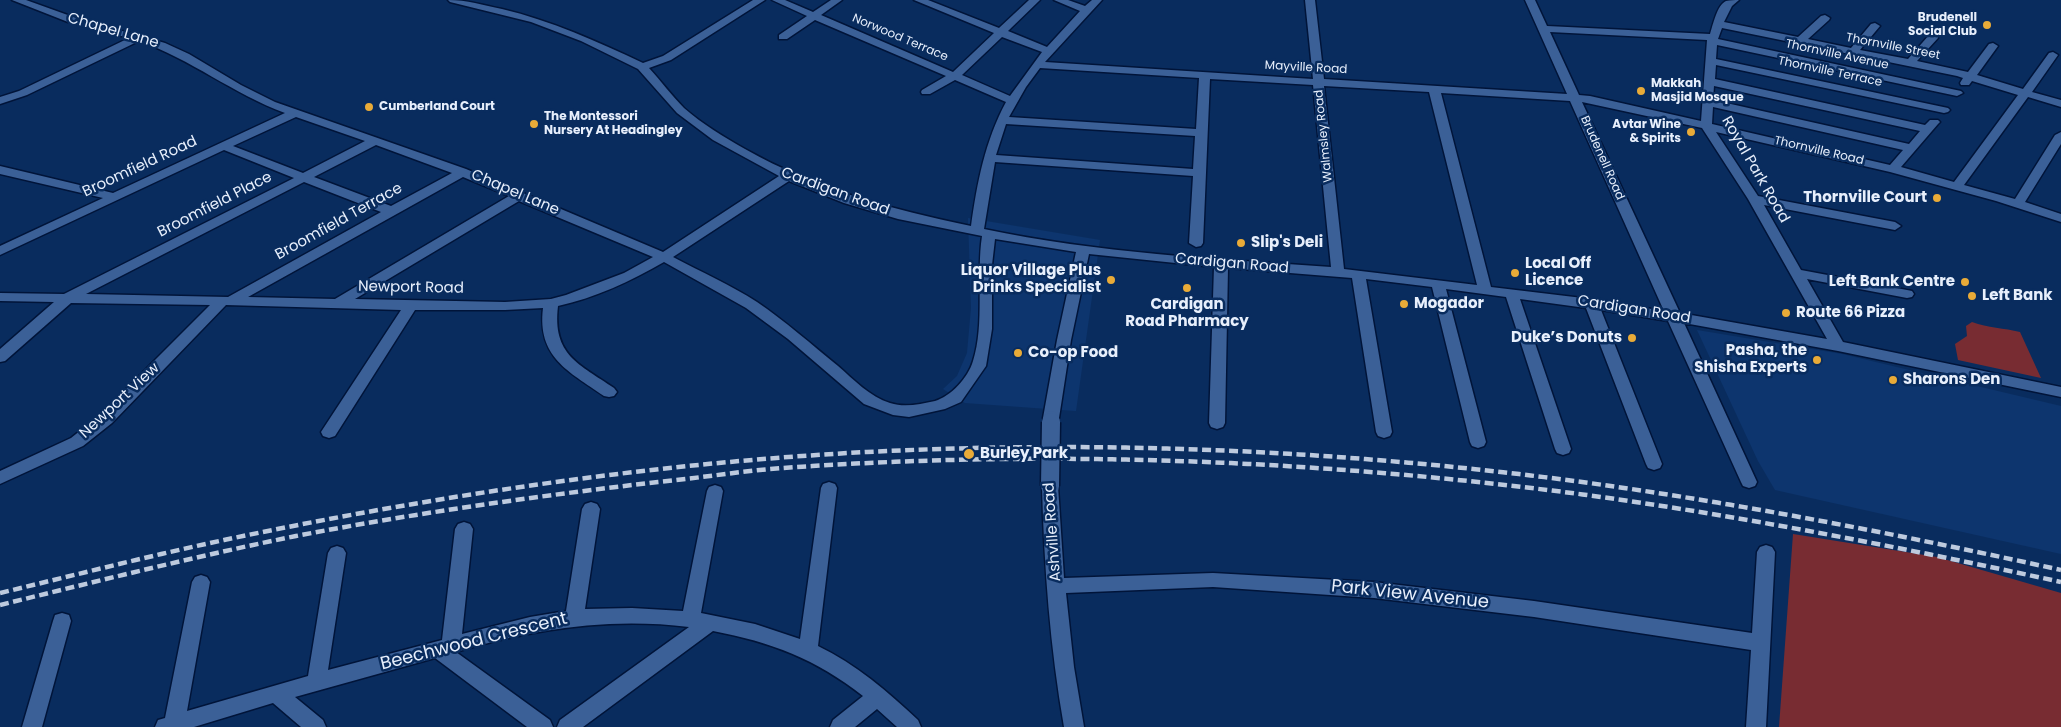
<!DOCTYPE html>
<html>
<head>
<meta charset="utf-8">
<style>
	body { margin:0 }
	canvas { display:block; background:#092c5e }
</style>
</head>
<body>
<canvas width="2061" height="727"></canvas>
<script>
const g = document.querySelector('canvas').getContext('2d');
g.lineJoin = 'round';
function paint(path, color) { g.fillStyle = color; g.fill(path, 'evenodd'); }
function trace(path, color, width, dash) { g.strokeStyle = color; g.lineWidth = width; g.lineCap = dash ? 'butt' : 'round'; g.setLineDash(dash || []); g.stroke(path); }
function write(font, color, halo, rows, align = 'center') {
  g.font = font + ' Poppins,sans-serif'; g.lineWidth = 5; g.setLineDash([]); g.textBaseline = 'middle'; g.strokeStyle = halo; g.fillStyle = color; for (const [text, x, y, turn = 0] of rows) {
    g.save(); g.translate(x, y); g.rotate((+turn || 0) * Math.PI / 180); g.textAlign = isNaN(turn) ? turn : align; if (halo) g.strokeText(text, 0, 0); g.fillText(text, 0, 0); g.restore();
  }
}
paint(new Path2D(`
	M968 218 1100 240 1076 411 965 403 943 389 957 376 967 353 971 308Z
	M1697 330 1842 354 2061 406V554L1775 490 1758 461Z`), '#0d356e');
paint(new Path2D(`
	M1972 322C1988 328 2004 328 2020 332L2041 378 1958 360 1955 344 1967 336 1966 326Z
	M1793 534 1937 557 2061 593V727H1779Z`), '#782c32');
const minor = new Path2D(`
	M12 0H26L76 18 165 43 189 54 241 85 275 102 466 169 663 252 779 176 713 140 677 113 638 69 581 41 531 22 450 2 448 0C467 0 483 5 502 9 552 21 596 41 643 63L663 56 753 0H765L671 60 649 68C661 81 672 96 684 108 702 124 724 137 745 149 818 190 890 209 971 226 977 183 985 141 1006 102L955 80 930 94H922L921 92 922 90 946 76 815 20 787 39H779V35L807 16 772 0H785L813 12 831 0H842L821 15 953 72 994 33 914 0H928L999 28 1029 0H1040L1008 31 1047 47 1080 11 1054 0H1068L1085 6 1092 0H1102L1045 62 1313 79 1305 0H1315L1324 79 1567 94 1525 0H1535L1547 26 1710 34C1713 25 1717 5 1726 1 1730 0 1735 0 1739 0L1732 6 1724 22 1798 37 1821 16 1825 15 1830 18 1829 20 1808 39 1851 48 1871 24 1875 23 1880 26 1860 50 1908 59 1930 34H1938V38L1917 61 1968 72 1989 44 1993 43 1998 46 1977 75 2023 89 2049 53 2053 52 2058 55 2032 92 2061 100V107L2028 97 1964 185 2015 199 2055 135 2061 132V144L2025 202 2061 214V222L1996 201 1890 172 1716 132 1758 196 1895 222 1901 226 1895 230 1764 205 1801 270 1907 290 1912 291 1914 294 1912 297 1907 298 1807 279 1843 342 2061 387V397L1838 351 1684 323 1757 482 1755 486 1749 488 1743 486 1741 482 1668 321 1601 310 1662 464 1660 468 1654 470 1648 468 1646 464 1586 308 1520 299 1571 449 1569 453 1563 455 1557 453 1555 449 1506 297 1446 289 1486 442 1484 446 1478 448 1472 446 1470 442 1432 287 1366 279 1392 432 1390 436 1384 438 1378 436 1376 432 1352 278 1228 268 1225 423 1223 427 1217 429 1211 427 1209 423 1214 267 1089 254 1071 340 1059 418 1057 422 1051 424 1045 422 1043 418 1057 340 1076 252 995 239 992 265V329L986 366 961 402 945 409 909 417 893 415 864 404 788 339 746 308 664 262C631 281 595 298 558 306 552 355 579 364 614 388L617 392 614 396 609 397 604 396C568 371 537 357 543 308L505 310H415L335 436 329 438 323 436 321 432 401 310 226 305 112 423 83 446 0 484V471L71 438 100 415 210 305 71 303 5 361 0 362V349L54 302 0 301V293L64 294 294 178 224 150 0 255V246L103 198 0 174V166L113 193 285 113C233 94 191 59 139 41L27 95 0 104V97L19 91 129 38 68 22ZM1722 28 1957 76 1963 78 1960 83 1961 85H1969L1972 81 2018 95 1954 182 1901 167 1938 124 1940 122 1938 120H1930L1925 125 1715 79 1716 65 1944 113 1948 112 1950 110 1948 108 1716 59 1717 45 1957 96 1963 93 1961 91 1718 39ZM1550 32 1707 40 1701 121 1590 96 1579 95ZM1002 37 1042 52 1010 96 962 75ZM1040 68 1199 78 1196 129 1009 117 1026 87ZM1210 79 1313 85 1331 267C1215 259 1098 253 984 229L995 162 1193 176 1189 243 1196 247 1201 246 1203 243ZM1324 86 1429 92 1477 285 1344 269ZM1714 86 1920 131 1909 144 1713 100ZM1441 93 1570 101 1664 311 1591 299 1491 287ZM1582 102 1702 128 1748 199 1827 339 1680 313ZM1713 107 1903 150 1890 165 1712 124ZM296 117 365 141 303 173 233 146ZM1006 124 1195 136 1193 169 996 155ZM376 145 452 173 391 206 314 177ZM463 177 509 196 335 299 248 297ZM789 181 844 203 898 219 982 236C976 276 985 324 973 361 968 378 951 396 935 401 920 404 905 408 890 403 870 397 853 379 838 366 811 344 785 321 757 302 731 285 701 272 673 257ZM304 182 381 212 228 297 86 294ZM519 201 653 257 624 273 566 295 551 299 505 302 355 299Z
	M1050 480 1056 482 1058 486 1064 578 1213 573 1374 582 1534 601 1752 633 1757 552 1760 547 1766 545 1772 547 1775 552 1766 727H1746L1751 650 1534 617 1374 598 1213 587 1066 593 1074 667 1084 727H1064C1050 647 1044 567 1042 486L1044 482Z
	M829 482 835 484 837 488 818 646C856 664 888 692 918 720L921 727H897L877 709 855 727H830L833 720 863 696C816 659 771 642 713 631L583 727H557L560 720 689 627C609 617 532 629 456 652L550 720 553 727H527L435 658 295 697 323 720 326 727H301L273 703 194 727H155L158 720 165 718 192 582 195 577 201 575 207 577 210 582 187 711 308 676 328 553 331 548 337 546 343 548 346 553 328 670 442 640 455 529 458 524 464 522 470 524 473 529 462 634 530 617 566 611 582 509 585 504 591 502 597 504 600 509 585 609 632 608 683 611 707 491 709 487 715 485 721 487 723 491 701 613 755 624 800 639 821 488 823 484Z
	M62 613 69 615 71 621 42 727H22L53 621 55 615Z`);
trace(minor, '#001439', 3);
paint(minor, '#3b6097');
trace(new Path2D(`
	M0 593C75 575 149 556 224 540 433 496 654 463 867 452 1100 440 1335 450 1567 480 1733 502 1897 534 2061 570
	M0 605C98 581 197 556 296 536 416 513 537 496 658 482 700 478 741 471 783 468 1051 449 1321 460 1587 495 1747 517 1904 548 2061 582`), '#bdcade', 4.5, [9, 4.5]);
const minorBridgeFar1 = new Path2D(`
	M1051 423V418`);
const minorBridge = new Path2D(`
	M1050 486 1051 422`);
trace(minorBridgeFar1, '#001439', 16, []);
trace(minorBridge, '#001439', 21, []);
trace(minorBridgeFar1, '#3b6097', 14);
trace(minorBridge, '#3b6097', 18);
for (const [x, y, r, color] of [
	[1987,25,5,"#e9ab38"],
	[1641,91,5,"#e9ab38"],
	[369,107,5,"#e9ab38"],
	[534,124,5,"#e9ab38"],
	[1691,132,5,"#e9ab38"],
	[1937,198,5,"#e9ab38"],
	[1241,243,5,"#e9ab38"],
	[1515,273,5,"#e9ab38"],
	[1111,280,5,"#e9ab38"],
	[1965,282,5,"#e9ab38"],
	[1187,288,5,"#e9ab38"],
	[1972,296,5,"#e9ab38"],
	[1404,304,5,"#e9ab38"],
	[1786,313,5,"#e9ab38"],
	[1632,338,5,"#e9ab38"],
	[1018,353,5,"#e9ab38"],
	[1817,360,5,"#e9ab38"],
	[1893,380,5,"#e9ab38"],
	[969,454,6,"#e9ab38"]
]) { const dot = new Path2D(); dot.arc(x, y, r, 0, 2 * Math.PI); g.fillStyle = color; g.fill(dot); trace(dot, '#092c5e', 2); }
write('bold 12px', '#e7effc', '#092c5e', [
	["Brudenell",1977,18,"right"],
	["Social Club",1977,32,"right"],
	["Makkah",1651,84],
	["Masjid Mosque",1651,98],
	["Cumberland Court",379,107],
	["The Montessori",544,117],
	["Nursery At Headingley",544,131],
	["Avtar Wine",1681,125,"right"],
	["& Spirits",1681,139,"right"]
], 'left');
write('12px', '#e7effc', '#092c5e', [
	["Norwood Terrace",900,38,23],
	["Thornville Street",1893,47,11],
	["Thornville Avenue",1837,55,12],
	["Mayville Road",1306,68,3],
	["Thornville Terrace",1830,72,12],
	["Walmsley Road",1324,136,-96],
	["Thornville Road",1819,151,13],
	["Brudenell Road",1602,158,66]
]);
write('15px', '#e7effc', '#092c5e', [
	["Chapel Lane",113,31,16],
	["Broomfield Road",140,167,-25],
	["Royal Park Road",1755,170,60],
	["Cardigan Road",835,192,20],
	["Chapel Lane",515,193,23],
	["Broomfield Place",215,205,-27],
	["Broomfield Terrace",339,222,-29],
	["Cardigan Road",1232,264,5],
	["Newport Road",411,288,1],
	["Cardigan Road",1634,310,9],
	["Newport View",120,401,-43],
	["Ashville Road",1053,532,-94]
]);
write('bold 15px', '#e7effc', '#092c5e', [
	["Thornville Court",1927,198,"right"],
	["Slip's Deli",1251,243],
	["Local Off",1525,264],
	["Licence",1525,281],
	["Liquor Village Plus",1101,271,"right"],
	["Drinks Specialist",1101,288,"right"],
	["Left Bank Centre",1955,282,"right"],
	["Left Bank",1982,296],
	["Mogador",1414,304],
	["Cardigan",1187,305,"center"],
	["Road Pharmacy",1187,322,"center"],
	["Route 66 Pizza",1796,313],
	["Duke’s Donuts",1622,338,"right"],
	["Pasha, the",1807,351,"right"],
	["Shisha Experts",1807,368,"right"],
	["Co-op Food",1028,353],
	["Sharons Den",1903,380],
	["Burley Park",980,454]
], 'left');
write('18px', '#e7effc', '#092c5e', [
	["Park View Avenue",1410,595,6],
	["Beechwood Crescent",474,642,-14]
]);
</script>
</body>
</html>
